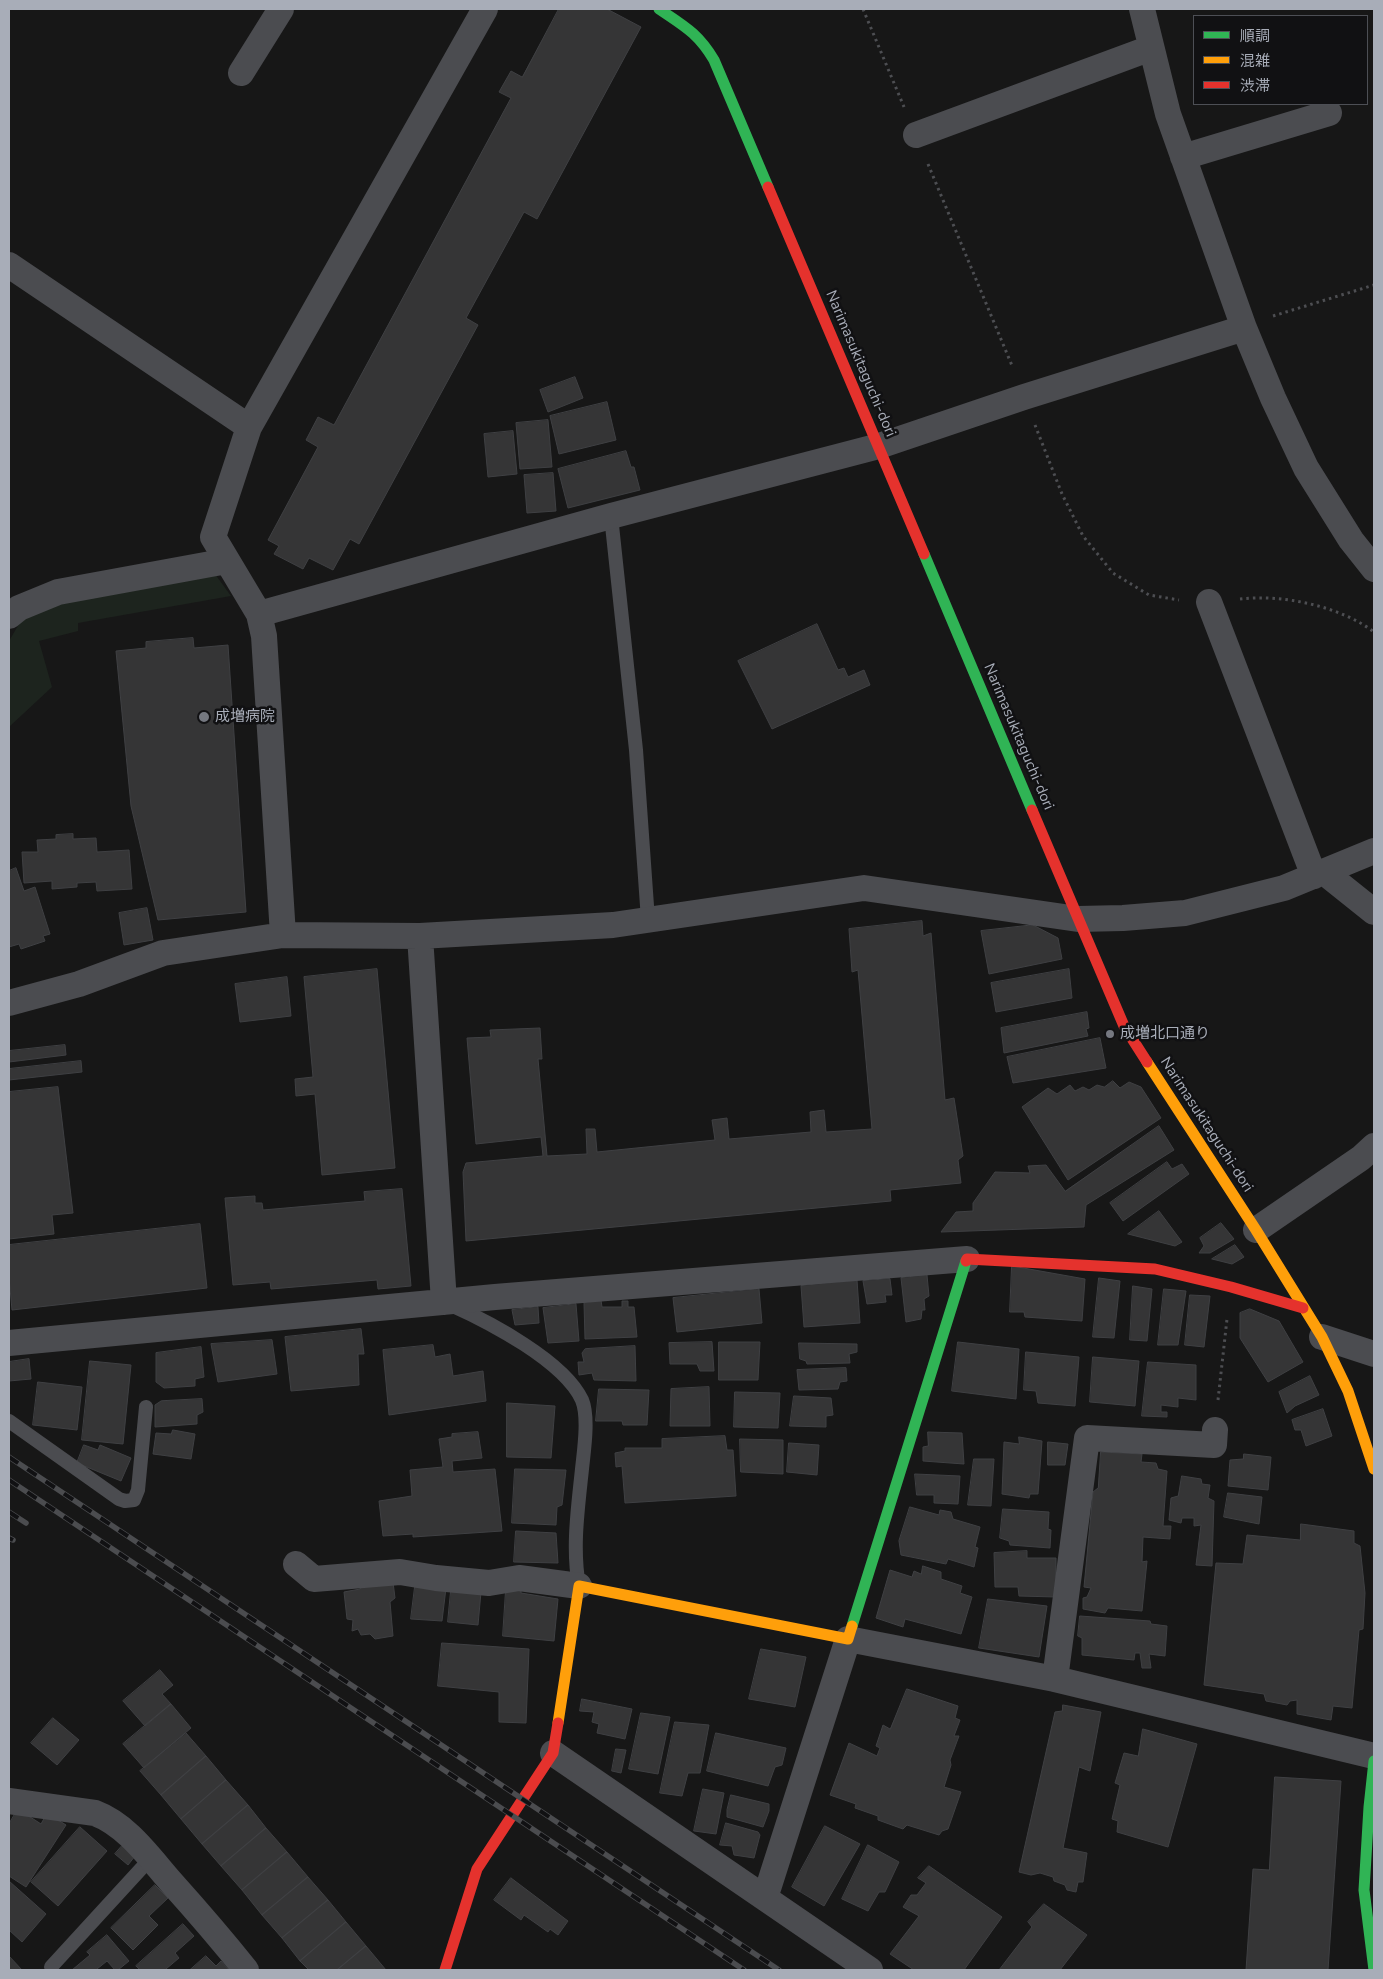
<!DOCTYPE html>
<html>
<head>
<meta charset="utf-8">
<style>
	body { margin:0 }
	#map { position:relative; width:1383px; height:1979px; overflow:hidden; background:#171717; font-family:"Nunito Sans","Noto Sans JP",sans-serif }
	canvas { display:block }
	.frame { position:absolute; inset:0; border:10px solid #a8adb8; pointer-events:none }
	.legend { position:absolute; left:1193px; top:15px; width:175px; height:90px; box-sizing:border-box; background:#111113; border:1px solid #4d4f55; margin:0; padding:6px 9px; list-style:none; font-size:15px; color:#a8adb8 }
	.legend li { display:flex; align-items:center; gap:10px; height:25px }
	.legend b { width:25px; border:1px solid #4d4f55 }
</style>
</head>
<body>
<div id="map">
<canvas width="1383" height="1979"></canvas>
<div class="frame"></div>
<ul class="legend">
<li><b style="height:6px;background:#30b455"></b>順調</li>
<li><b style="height:6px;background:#ff9f0a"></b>混雑</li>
<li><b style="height:6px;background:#e5322d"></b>渋滞</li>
</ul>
</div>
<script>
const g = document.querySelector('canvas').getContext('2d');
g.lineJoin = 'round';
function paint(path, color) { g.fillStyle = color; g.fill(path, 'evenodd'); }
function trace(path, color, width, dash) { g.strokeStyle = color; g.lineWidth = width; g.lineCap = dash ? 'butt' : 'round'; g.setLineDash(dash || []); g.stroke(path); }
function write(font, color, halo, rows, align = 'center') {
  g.font = font + ' "Nunito Sans","Noto Sans JP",sans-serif'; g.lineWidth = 5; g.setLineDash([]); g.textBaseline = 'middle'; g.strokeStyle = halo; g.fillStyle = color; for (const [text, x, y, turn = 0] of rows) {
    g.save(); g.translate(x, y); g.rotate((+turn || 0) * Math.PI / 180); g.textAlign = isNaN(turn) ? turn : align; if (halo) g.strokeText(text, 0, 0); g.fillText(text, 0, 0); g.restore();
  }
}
paint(new Path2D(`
	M215 574 231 596 78 623V631L39 641 52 687 9 727V641L19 624 36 611 58 602Z`), '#1d241e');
const building = new Path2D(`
	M559 9H607L641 27 537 219 524 212 466 318 478 325 359 544 350 539 333 570 309 558 303 569 274 554 279 546 268 540 318 447 306 440 318 417 334 425 511 98 499 92 511 71 522 77Z
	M575 377 583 398 548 412 540 390Z
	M607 402 616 440 559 454 550 416Z
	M548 420 552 467 520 469 516 423Z
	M513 431 517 474 488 477 484 434Z
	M626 451 631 467H634L640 490 568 508 558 469Z
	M553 473 556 511 527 513 524 475Z
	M817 624 838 670 844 668 848 677 864 670 870 685 772 729 738 661Z
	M193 638 194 648 228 645 246 912 158 920 131 806 116 651 146 648V642Z
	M73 834V839L96 838 97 852 129 850 132 889 97 891 96 882 77 883V887L52 889V881L24 883 22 852H38L37 840 56 839V835Z
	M16 868 24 891 35 887 50 934 43 936 45 941 21 949 19 944 9 947V871Z
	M147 908 153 940 124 945 119 913Z
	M922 921 923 936 931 933 945 1100 954 1098 963 1156 958 1160 961 1183 890 1190 891 1201 466 1241 463 1172 466 1163 543 1156 541 1137 476 1144 467 1038 491 1037 490 1030 540 1028 542 1059H538L547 1156 587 1154 586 1129H595L597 1152 715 1140 712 1120 727 1118 729 1139 811 1132 810 1112 824 1110 826 1132 872 1129 858 970 852 972 849 929Z
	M1033 925 1058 938 1062 959 989 974 981 931Z
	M377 969 395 1168 322 1175 315 1094 296 1096 295 1079 313 1077 304 977Z
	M1069 969 1072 998 996 1012 991 983Z
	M287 977 291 1016 240 1022 235 984Z
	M1087 1012 1089 1028 1086 1029 1088 1036 1004 1053 1001 1028Z
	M1100 1038 1106 1068 1013 1083 1007 1057Z
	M65 1045 66 1055 9 1062V1051Z
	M81 1061 82 1072 9 1080V1069Z
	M1113 1081 1120 1088 1129 1082 1141 1087 1161 1118 1068 1180 1022 1107 1048 1088 1057 1094 1070 1085 1075 1091 1083 1087 1089 1090 1097 1085 1104 1087Z
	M58 1087 73 1213 52 1215 54 1234 9 1239V1092Z
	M1159 1126 1174 1150 1086 1205 1084 1227 941 1232 956 1212 973 1211V1203L995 1172 1030 1173 1028 1166 1046 1165 1065 1191Z
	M1167 1162 1172 1169 1182 1164 1189 1174 1123 1221 1110 1203Z
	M402 1189 411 1286 378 1289 377 1280 271 1289 270 1282 233 1285 225 1198 255 1196V1203H262L263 1210 365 1201 364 1192Z
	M1159 1211 1182 1242 1175 1246 1128 1234Z
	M1221 1223 1234 1239 1210 1253H1199L1204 1246 1200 1238Z
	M200 1224 207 1288 12 1310 9 1277V1245Z
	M1235 1245 1244 1257 1232 1264 1212 1259Z
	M1012 1266 1085 1279 1082 1321 1025 1317 1024 1312H1010Z
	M927 1275 929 1296 924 1299 925 1310H922L921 1319 906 1322 901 1278Z
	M1099 1278 1120 1281 1114 1338 1093 1337Z
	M890 1279 892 1295H885L886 1302 867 1304 863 1281Z
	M857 1280 860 1323 804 1327 801 1286Z
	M1133 1286 1152 1289 1147 1341 1130 1340Z
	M759 1289 762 1323 677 1332 673 1298Z
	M1164 1289 1186 1291 1178 1345H1158Z
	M1190 1295 1210 1296 1204 1347 1185 1345Z
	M601 1300 602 1307H622V1301H628V1307H634L637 1337 585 1339 584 1303Z
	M576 1304 579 1341 548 1343 543 1308Z
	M538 1307 539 1323 515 1325 512 1310Z
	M1250 1309 1279 1321 1303 1362 1268 1382 1240 1338V1313Z
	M361 1329 364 1354H358L359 1385 291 1391 285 1337Z
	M272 1340 277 1374 218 1382 211 1344Z
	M712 1342 714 1371H700L697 1364H670L669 1343Z
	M719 1342H760L758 1380H719Z
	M958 1342 1019 1349 1016 1399 952 1391Z
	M799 1343 857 1344V1352L849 1354 850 1363 807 1364 806 1361 800 1359Z
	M433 1345 435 1357 450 1354 453 1376 483 1371 486 1401 389 1415 383 1350Z
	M635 1346 636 1381 594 1380 592 1373 579 1375 578 1362H584L582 1353 585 1349Z
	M201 1347 204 1377 195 1379V1386L164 1388 156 1382V1353Z
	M1026 1352 1079 1357 1075 1406 1038 1403 1036 1391 1024 1390Z
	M1093 1357 1139 1361 1135 1406 1090 1402Z
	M29 1359 31 1379 9 1381V1362Z
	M90 1361 131 1365 123 1444 82 1440Z
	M1148 1362 1196 1365V1400L1178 1398V1407L1161 1405V1412H1167V1417L1142 1416Z
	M846 1368 847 1381 840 1382 838 1389 799 1390 797 1370Z
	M1310 1376 1319 1395 1295 1406 1287 1413 1279 1392Z
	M38 1382 82 1387 77 1430 33 1425Z
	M709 1387 710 1426H670L671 1389Z
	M599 1389 649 1390 647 1425H623L622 1421H596Z
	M735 1392 780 1393 778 1428 734 1427Z
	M794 1396 831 1398 833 1415 826 1416V1427L790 1426Z
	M202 1399 203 1412 197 1415V1424L155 1427V1405L161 1401Z
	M507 1403 555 1406 551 1458 507 1457Z
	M1323 1409 1332 1436 1306 1446 1301 1430H1295L1292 1420Z
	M173 1430 195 1434 191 1459 153 1454 156 1433 171 1434Z
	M478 1432 482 1458 452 1461 453 1472 495 1469 502 1531 413 1537V1534L383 1536 379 1501 412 1496 410 1470 443 1467 439 1439 452 1437V1434Z
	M928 1432 962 1433 964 1464 923 1461V1447L928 1446Z
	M725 1436 727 1450H733L736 1496 625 1503 622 1466 616 1467 615 1453 625 1451V1448H662V1439Z
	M1019 1437 1042 1441 1038 1494H1030L1029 1498 1002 1494 1004 1442 1019 1444Z
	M740 1439 783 1440V1474L741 1472Z
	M1048 1442 1068 1444 1065 1465H1048Z
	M789 1443 819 1445 817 1475 787 1472Z
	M84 1445 98 1450 100 1445 131 1458 121 1481 77 1463Z
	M1101 1452 1142 1454 1141 1462 1156 1463 1158 1469 1167 1471 1163 1526H1171L1170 1539 1143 1537 1142 1562 1147 1561 1142 1611 1108 1608 1105 1613 1083 1609V1598L1087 1597 1091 1588 1084 1587 1093 1492 1098 1488Z
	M1244 1454 1271 1457 1268 1490 1228 1486 1230 1460 1243 1459Z
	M974 1459H994L991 1506 968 1505Z
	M515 1469 566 1470 562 1505 557 1507 556 1525 512 1523Z
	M915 1474 960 1476 958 1504 934 1503V1495H917Z
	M1182 1476 1201 1479 1202 1484 1210 1485 1208 1498 1214 1501 1212 1566 1196 1565 1201 1525 1194 1526V1518H1182L1181 1523 1169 1520 1171 1498 1178 1496Z
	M1228 1493 1262 1497 1259 1524 1224 1517Z
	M910 1507 939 1515 940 1510 951 1512 953 1519 980 1527 975 1547 978 1548 974 1567 948 1559 946 1564 901 1555 899 1541Z
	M1003 1509 1049 1512 1048 1529 1051 1530 1050 1548 1010 1545 1009 1541 1000 1538Z
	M1301 1524 1354 1531V1543L1360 1546 1365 1593 1363 1629 1359 1630 1352 1708 1333 1706 1331 1720 1297 1714V1700L1290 1701 1287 1705 1266 1701 1264 1694 1204 1685 1216 1563 1243 1564 1247 1535 1300 1540Z
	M516 1531 556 1533 558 1563 514 1562Z
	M1027 1551V1558H1056V1597L1019 1596 1018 1587H995L994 1553Z
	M923 1566 941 1572V1579L962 1586 960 1593 972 1597 961 1634 905 1619 903 1627 876 1618 890 1570 912 1577 914 1571 921 1574Z
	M393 1582 395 1598 390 1602 393 1636 375 1639 370 1634 361 1635 358 1629 352 1631 353 1620 347 1619 344 1592 360 1589 362 1585Z
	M415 1587 446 1588 442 1621 411 1619Z
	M506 1590H521V1593L558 1599 554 1641 503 1636Z
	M451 1591 481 1592 478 1625 448 1622Z
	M988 1599 1047 1606 1039 1657 979 1648Z
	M1080 1616 1150 1621 1151 1624 1167 1626 1165 1656 1149 1654 1151 1668H1142L1140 1653H1135L1134 1660 1082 1655V1638L1078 1636Z
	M442 1643 529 1649 526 1723 499 1722V1692L438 1686Z
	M761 1649 806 1657 795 1707 749 1699Z
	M160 1670 173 1685 162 1694 171 1704 145 1726 123 1701Z
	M907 1689 958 1706 955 1718 960 1720 954 1736H959L950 1760 951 1765 944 1787 961 1792 948 1829 942 1831 939 1835 907 1825 903 1829 878 1820V1816L855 1808 856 1804 830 1795 849 1743 877 1756 880 1748 876 1746 883 1725 890 1729Z
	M582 1699 632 1709 625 1739 597 1733 599 1724 592 1722 594 1712 580 1711Z
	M171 1704 191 1728 144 1768 123 1744Z
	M1063 1705 1101 1712 1090 1771 1079 1767 1063 1848 1087 1853 1083 1882H1078L1076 1892 1067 1890 1065 1885 1054 1881 1053 1877 1040 1873 1031 1875 1019 1872 1055 1712 1062 1711Z
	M641 1713 670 1717 658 1774 629 1769Z
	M53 1718 79 1740 57 1765 31 1743Z
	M675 1722 709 1725 700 1773H688L682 1796 660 1793Z
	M1143 1729 1197 1744 1168 1847 1117 1832 1118 1821 1112 1819 1120 1785 1115 1783 1124 1753 1138 1756Z
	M186 1733 206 1756 161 1795 140 1771Z
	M716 1733 786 1748 782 1765 775 1767 768 1786 707 1771Z
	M616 1749 626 1750 621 1773 612 1771Z
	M206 1756 226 1780 181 1819 161 1795Z
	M1275 1777 1341 1781 1328 1970H1246L1253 1869 1269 1870Z
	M226 1780 248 1805 202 1844 181 1819Z
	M703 1789 724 1793 716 1834 694 1831Z
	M731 1795 769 1804V1811L763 1827 727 1817V1810Z
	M248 1805 266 1828 221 1866 202 1844Z
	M18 1809 41 1824 47 1813 66 1825 26 1887 9 1876V1824Z
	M726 1823 758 1832 760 1835 754 1858 734 1855 732 1846 720 1845Z
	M825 1826 860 1844 824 1906 792 1887Z
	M80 1827 107 1851 58 1906 31 1882Z
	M266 1828 287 1852 242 1890 221 1866Z
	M868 1845 899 1862 885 1892H879L868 1911 842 1899Z
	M122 1846 135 1856 128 1865 115 1854Z
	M287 1852 308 1877 262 1915 242 1890Z
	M929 1866 1002 1917 964 1970H914L890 1954 919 1916 903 1907 911 1895H917L926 1883 918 1878Z
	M308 1877 328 1900 282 1938 262 1915Z
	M511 1878 568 1921 558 1935 550 1929 548 1932 524 1915 521 1920 494 1900Z
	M9 1881 46 1914 22 1942 9 1930Z
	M155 1885 168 1898 149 1916 158 1925 133 1950 111 1928Z
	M328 1900 346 1922 300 1961 282 1938Z
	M1044 1904 1087 1935 1060 1970H999L1032 1927 1028 1922Z
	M346 1922 366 1946 337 1970H309L300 1961Z
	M183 1924 194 1936 175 1953 179 1958 166 1969 167 1970H140L136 1966Z
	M107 1935 129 1961 118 1970H115L107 1961 97 1969 99 1970H72L90 1955 87 1952Z
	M366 1946 386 1970H337Z
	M9 1956 22 1970H9Z
	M206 1956 216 1966 221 1961 229 1970H190Z`);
paint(building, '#353536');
trace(building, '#3f4043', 1);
trace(new Path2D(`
	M863 9 904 107
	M928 164 1013 368
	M1273 316 1374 285
	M1035 425 1062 494 1083 536 1113 573 1149 595 1179 600
	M1240 599C1282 594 1340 606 1374 632
	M1218 1400 1227 1319`), '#4d4e52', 3, [2.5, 4]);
trace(new Path2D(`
	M611 516 636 750 648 920
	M451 1305C489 1322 564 1361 582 1400 589 1417 584 1450 582 1469 578 1508 572 1548 579 1586
	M9 1421 119 1499 125 1501 134 1500 138 1490 146 1407
	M51 1967 150 1859`), '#4b4c50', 14);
trace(new Path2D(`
	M1142 9 1168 114 1244 328 1273 398 1306 468 1351 540 1374 569
	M241 73 281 9
	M916 135 1151 48
	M1183 157 1329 113
	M9 265 249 427
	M1209 602 1314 876
	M259 614 611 516 879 446 1024 397 1244 328
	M9 616 19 608 58 592 227 561
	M1324 872 1374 912
	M283 935 264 636 259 614 213 537 249 427 485 9
	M420 936 444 1302
	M9 1003 79 984 163 953 283 935 420 936 613 925 864 888 1078 919 1123 918 1185 913 1284 888 1374 851
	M1256 1230 1361 1158 1374 1146
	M1322 1337 1374 1354
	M9 1343 495 1297 967 1259
	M296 1564 314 1579 400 1572 436 1578 489 1583 519 1578 579 1586
	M1055 1679 1087 1438 1214 1445 1215 1430
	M553 1753 870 1970
	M9 1801 95 1813C127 1825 149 1857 171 1882 197 1911 222 1940 246 1970
	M765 1898 848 1639 1055 1679 1374 1756`), '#4b4c50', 26);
trace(new Path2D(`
	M659 9C684 26 698 33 714 60L768 187
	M924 554 1032 810
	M852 1626 966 1261
	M1374 1761 1369 1807 1364 1890 1374 1970`), '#30b455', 11);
trace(new Path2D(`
	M1147 1062 1256 1230 1322 1337 1348 1391 1374 1469
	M558 1723 579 1586 848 1639 852 1626`), '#ff9f0a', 11);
trace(new Path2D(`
	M768 187 924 554
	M1032 810 1124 1026 1147 1062
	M966 1261 967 1259 1155 1269 1231 1287 1303 1308
	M445 1970 477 1869 553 1753 558 1723`), '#e5322d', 11);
const rail = new Path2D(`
	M9 1457 779 1970
	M9 1480 744 1970
	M9 1512 26 1523
	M9 1538 13 1540`);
trace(rail, '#4b4c4f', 5.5);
trace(rail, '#111113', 4, [11]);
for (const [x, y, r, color] of [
	[204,717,6,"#757880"],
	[1110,1034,5,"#757880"]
]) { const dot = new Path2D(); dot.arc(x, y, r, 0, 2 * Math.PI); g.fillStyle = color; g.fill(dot); trace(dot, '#111113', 2); }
write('15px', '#a8adb8', '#111113', [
	["Narimasukitaguchi-dori",860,364,67],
	["Narimasukitaguchi-dori",1018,737,67],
	["Narimasukitaguchi-dori",1206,1125,57]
]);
write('15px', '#a8adb8', '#111113', [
	["成増病院",215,717],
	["成増北口通り",1120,1034]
], 'left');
</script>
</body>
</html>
